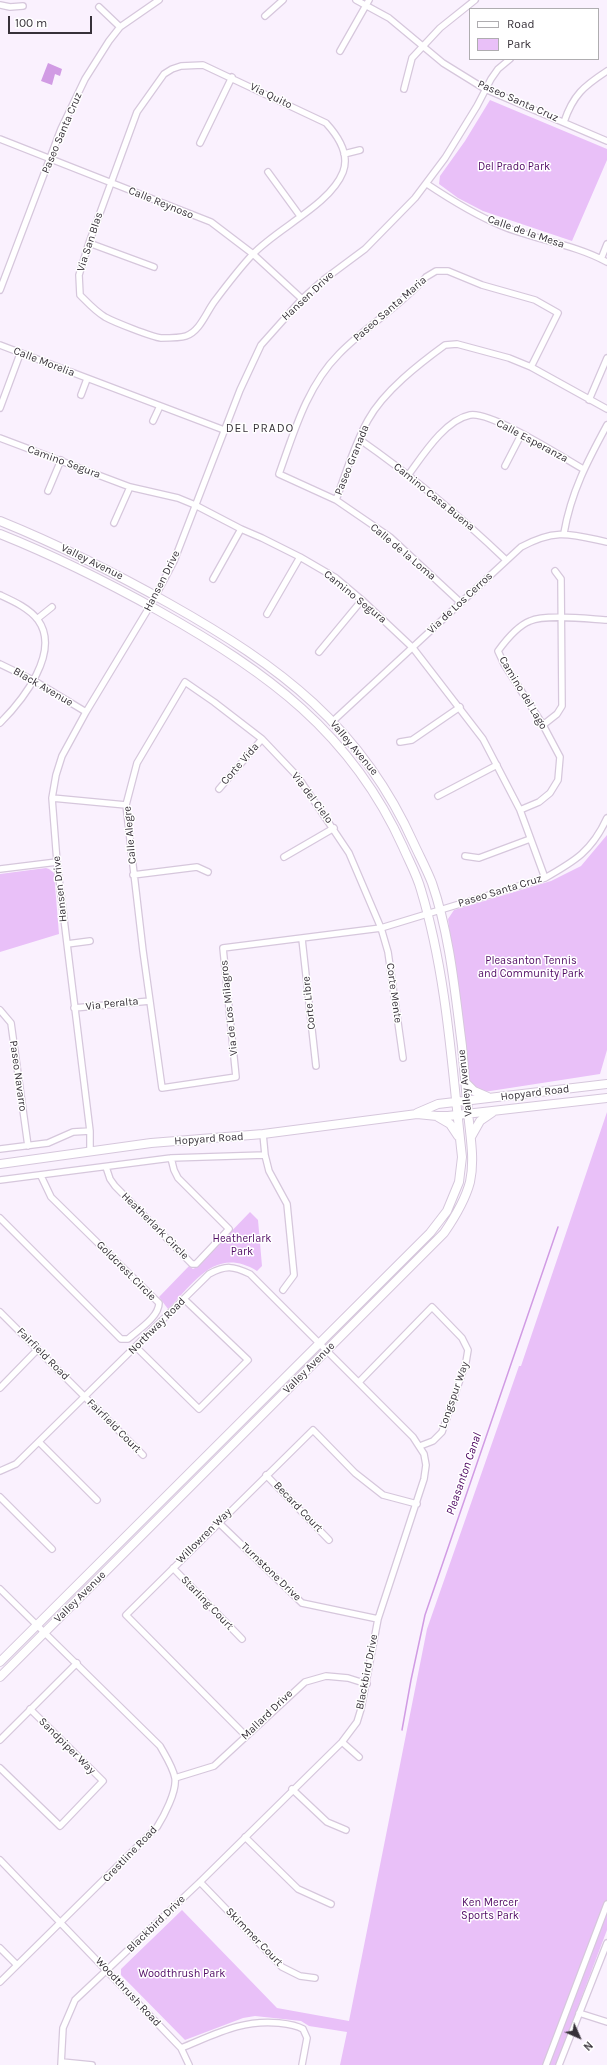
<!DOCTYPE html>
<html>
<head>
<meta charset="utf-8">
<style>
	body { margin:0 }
	#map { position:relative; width:607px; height:2065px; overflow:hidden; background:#faf1fe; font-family:Karla,sans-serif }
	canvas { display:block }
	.legend { position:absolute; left:469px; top:8px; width:130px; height:52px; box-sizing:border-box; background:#fff; border:1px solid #afadb0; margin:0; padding:5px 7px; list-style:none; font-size:12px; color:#373139 }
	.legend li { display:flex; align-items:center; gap:8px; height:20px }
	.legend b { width:20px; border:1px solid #afadb0 }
	.north { position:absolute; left:559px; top:2017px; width:40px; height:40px; -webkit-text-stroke:3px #fff; paint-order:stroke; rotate:135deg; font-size:11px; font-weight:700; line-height:16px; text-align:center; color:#373139 }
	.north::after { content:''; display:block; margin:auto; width:14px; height:18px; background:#373139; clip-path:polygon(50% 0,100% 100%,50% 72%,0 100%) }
	.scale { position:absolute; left:8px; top:16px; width:84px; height:18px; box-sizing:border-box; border:2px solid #373139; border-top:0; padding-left:5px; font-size:12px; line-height:14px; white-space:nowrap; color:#373139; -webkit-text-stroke:3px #fff; paint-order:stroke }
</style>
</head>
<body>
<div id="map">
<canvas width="607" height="2065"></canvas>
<ul class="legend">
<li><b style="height:5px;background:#fff"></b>Road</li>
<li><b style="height:11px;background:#e9c0f8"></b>Park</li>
</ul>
<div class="north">N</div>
<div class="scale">100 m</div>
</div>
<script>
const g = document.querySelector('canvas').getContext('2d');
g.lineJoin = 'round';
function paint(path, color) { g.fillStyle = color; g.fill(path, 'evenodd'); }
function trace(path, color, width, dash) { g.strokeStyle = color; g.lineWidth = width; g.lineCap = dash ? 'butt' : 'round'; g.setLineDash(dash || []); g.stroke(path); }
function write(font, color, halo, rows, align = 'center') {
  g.font = font + ' Karla,sans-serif'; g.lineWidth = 3; g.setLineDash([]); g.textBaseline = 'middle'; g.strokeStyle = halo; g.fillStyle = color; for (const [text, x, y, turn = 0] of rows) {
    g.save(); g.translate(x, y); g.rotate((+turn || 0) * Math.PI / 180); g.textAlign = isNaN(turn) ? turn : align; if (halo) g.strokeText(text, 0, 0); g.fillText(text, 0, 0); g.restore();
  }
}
paint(new Path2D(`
	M490 100 607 149V160L572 241 483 211 458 198 439 184 440 176 465 141Z
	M607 835V1050L600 1074 471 1094 448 919 454 910 551 881 581 866Z
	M46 868 49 869 54 873 59 934 0 952V874Z
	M607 1112V1930L556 2065H340L347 2032 309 2026 301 2021 255 2016 243 2018 185 2040 121 1975V1969L182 1910 277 2008 349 2021 427 1629 519 1366H521Z
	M250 1212 258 1220 262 1266 257 1271C216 1246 195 1282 168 1309L159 1297 189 1266 193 1269 197 1267Z`), '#e9c0f8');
paint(new Path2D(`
	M48 63 62 69 60 76 55 74 52 85 41 81Z`), '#d19be4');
trace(new Path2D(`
	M402 1730 411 1680 425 1615 558 1227`), '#d19be4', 1.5);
const street = new Path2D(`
	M356 0 389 18 443 63 485 89 607 141
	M0 5 10 7 23 6
	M99 7 120 27
	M265 16 283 0
	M340 51 369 0
	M203 65 326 123C337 135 350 154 343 172 330 205 277 228 252 255 239 269 226 286 214 302 206 313 200 331 186 336 180 338 168 338 161 338 152 337 114 322 105 317 95 311 87 302 80 295L79 275 89 243 137 112 164 74 172 69 181 66Z
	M404 89 412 58 440 28 475 0
	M564 122C573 95 584 86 607 71
	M0 139 211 222 253 254 302 299
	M200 143 232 77
	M344 154 360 150
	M268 172 300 216
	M427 184C451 200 475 215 502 226 536 240 574 244 607 262
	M89 243 154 267
	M601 259 607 244
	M0 290 61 129 85 79 109 41 120 27 159 0
	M0 345 224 430
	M81 395 87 379
	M589 400 607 358
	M0 408 20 354
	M153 421 160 406
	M0 438 130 487 178 498 195 505 241 529 262 538 300 557 336 578 362 600 413 648 483 739 520 810 545 878
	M359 439C412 476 459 515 506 560
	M505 466 521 435
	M409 474C423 455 445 420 470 415 491 411 562 457 583 469
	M48 491 61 460
	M336 500C346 473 354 445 368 420 384 391 419 364 445 345L457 344 509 358 531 367 607 409
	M114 523 130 487
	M564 533C571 492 588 460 607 425
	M213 579 241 529
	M0 595C13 601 29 608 38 620 61 652 23 700 0 723
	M460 602 390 537 336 500 279 474C294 432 307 386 339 354 366 326 401 306 426 277L436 271H448L482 285 535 300 558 313 531 367
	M267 614 300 557
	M37 619 52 607
	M319 652 362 600
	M0 664 33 680 86 712
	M333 721 521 547C556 528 570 534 607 542
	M543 725 557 714 562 706 561 579 555 571
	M400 742 412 740 460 707
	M219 789 262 739
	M438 796 497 765
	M52 798 126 805
	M520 810 539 802 550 793 558 780 560 757 543 725 504 664 498 651C506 640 517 626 530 621 545 614 589 619 607 620
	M465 856 479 858 530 839
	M284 857 334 828
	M0 869 57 862
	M133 875 197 867 208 872
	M302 939 316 1066
	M67 944 90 941
	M74 1008 150 1001
	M0 1010 11 1023 28 1146
	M403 1058 388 952 381 928 349 853 298 777 262 739 214 702 185 682 137 763 126 805 143 951 162 1088 236 1077 223 948 381 928 545 878C575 861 592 851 607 818
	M263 1134 265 1155 269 1171 287 1204 294 1275 283 1290
	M0 1149 48 1143 73 1132 90 1131
	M90 1151V1131L57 862 52 798 56 775 62 756 86 712 150 606 174 561 240 390 261 345 302 299 322 281 365 249 415 198 445 158 477 106 491 79 498 69 510 59
	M106 1167 110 1179 115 1186 192 1264H196L229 1229 178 1178 174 1170 171 1158
	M0 1180 171 1158 265 1155
	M0 1218 121 1339H128C138 1330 159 1317 159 1303L51 1197 41 1176
	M0 1312 143 1455
	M136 1347 199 1409 248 1360 184 1299
	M359 1382 432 1307 462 1338 468 1350 466 1362 442 1432 433 1441 420 1446
	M0 1388 38 1349
	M39 1442 97 1500
	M0 1471 16 1464 209 1274C226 1265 233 1266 250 1274L413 1437 424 1454 426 1465 424 1479 378 1619 361 1709 357 1722 342 1742 200 1882 75 2000 63 2028 61 2065
	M266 1475 329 1540
	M0 1497 52 1549
	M218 1522 302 1603 378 1619
	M173 1568 242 1639
	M0 1589 160 1746C165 1755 173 1767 175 1778 177 1791 164 1816 157 1827L0 1982
	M246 1736 126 1615 313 1430 355 1473 383 1495 417 1504
	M0 1740 77 1663
	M342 1742 359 1757
	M0 1768 60 1826 103 1781 30 1709
	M175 1778 214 1766 305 1682 326 1676 348 1678 367 1684
	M292 1789 327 1822 346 1830
	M245 1837 298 1889 331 1904
	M0 1860 181 2048 189 2065
	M200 1882 282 1967 300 1976 315 1978
	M0 1948 17 1965
	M579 2013 607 2022
	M181 2048C214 2035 242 2019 279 2023 288 2024 296 2025 303 2029L307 2038 302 2065
	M62 2062 92 2065
	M546 2065 607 1904
	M559 2065 607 1943`);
const secondary = new Path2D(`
	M0 521C59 545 115 573 170 604 280 666 361 726 414 844 420 857 427 870 432 883 450 935 455 992 462 1046 464 1068 466 1090 468 1112 470 1135 475 1159 470 1182 465 1201 455 1217 444 1233L0 1677
	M0 534C55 556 107 582 159 611 266 671 351 732 403 847 409 861 417 875 421 890 447 976 452 1068 462 1157L459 1182 447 1211 430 1233 0 1662
	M466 1083 474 1091 488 1097
	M417 1113 438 1104 607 1084
	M438 1117 450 1124 458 1136
	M471 1137 480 1121 493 1112
	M0 1164 151 1143 263 1134 417 1114 437 1116H448L607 1098`);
trace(street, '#d6c7dc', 8);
trace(secondary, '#d6c7dc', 10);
trace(street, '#fff', 5.5);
trace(secondary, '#fff', 8);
write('11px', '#373139', '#fff', [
	["Via Quito",271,96,26],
	["Paseo Santa Cruz",518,101,24],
	["Paseo Santa Cruz",62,133,-67],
	["Calle Reynoso",161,203,22],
	["Calle de la Mesa",526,232,19],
	["Via San Blas",90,242,-72],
	["Hansen Drive",308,296,-43],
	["Paseo Santa Maria",390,309,-41],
	["Calle Morelia",44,362,21],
	["Calle Esperanza",532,441,28],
	["Paseo Granada",352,460,-68],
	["Camino Segura",64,462,20],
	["Camino Casa Buena",434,497,39],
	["Calle de la Loma",403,552,40],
	["Valley Avenue",92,562,26],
	["Hansen Drive",162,581,-63],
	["Camino Segura",355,597,39],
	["Via de Los Cerros",460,603,-43],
	["Black Avenue",43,687,30],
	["Camino del Lago",523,693,59],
	["Valley Avenue",354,748,50],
	["Corte Vida",240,764,-49],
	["Via del Cielo",312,798,53],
	["Calle Alegre",130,835,-95],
	["Hansen Drive",60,889,-96],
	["Paseo Santa Cruz",500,891,-17],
	["Corte Mente",394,993,82],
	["Corte Libre",309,1003,-96],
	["Via Peralta",112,1004,-6],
	["Via de Los Milagros",229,1008,-96],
	["Paseo Navarro",18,1076,82],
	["Valley Avenue",465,1083,-96],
	["Hopyard Road",535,1093,-7],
	["Hopyard Road",209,1139,-4],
	["Heatherlark Circle",155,1226,45],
	["Goldcrest Circle",126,1271,45],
	["Northway Road",157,1326,-45],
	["Fairfield Road",43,1354,45],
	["Valley Avenue",309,1368,-45],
	["Longspur Way",454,1395,-71],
	["Fairfield Court",114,1426,45],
	["Becard Court",298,1507,46],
	["Willowren Way",204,1536,-45],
	["Turnstone Drive",271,1572,44],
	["Valley Avenue",80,1597,-45],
	["Starling Court",207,1603,46],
	["Blackbird Drive",367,1672,-79],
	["Mallard Drive",267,1715,-44],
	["Sandpiper Way",67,1746,45],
	["Crestline Road",130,1854,-46],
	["Blackbird Drive",156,1924,-44],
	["Skimmer Court",254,1937,46],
	["Woodthrush Road",128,1992,47]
]);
write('11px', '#500a64', '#fff', [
	["Del Prado Park",514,167],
	["Pleasanton Tennis",531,961],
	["and Community Park",531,974],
	["Heatherlark",242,1239],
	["Park",242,1252],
	["Ken Mercer",490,1903],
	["Sports Park",490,1916],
	["Woodthrush Park",182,1974]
]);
g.letterSpacing = '1px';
write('12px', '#373139', '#fff', [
	["DEL PRADO",260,429]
]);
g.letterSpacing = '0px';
write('italic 12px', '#4a015e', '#fff', [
	["Pleasanton Canal",464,1474,-71]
]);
</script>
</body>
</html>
